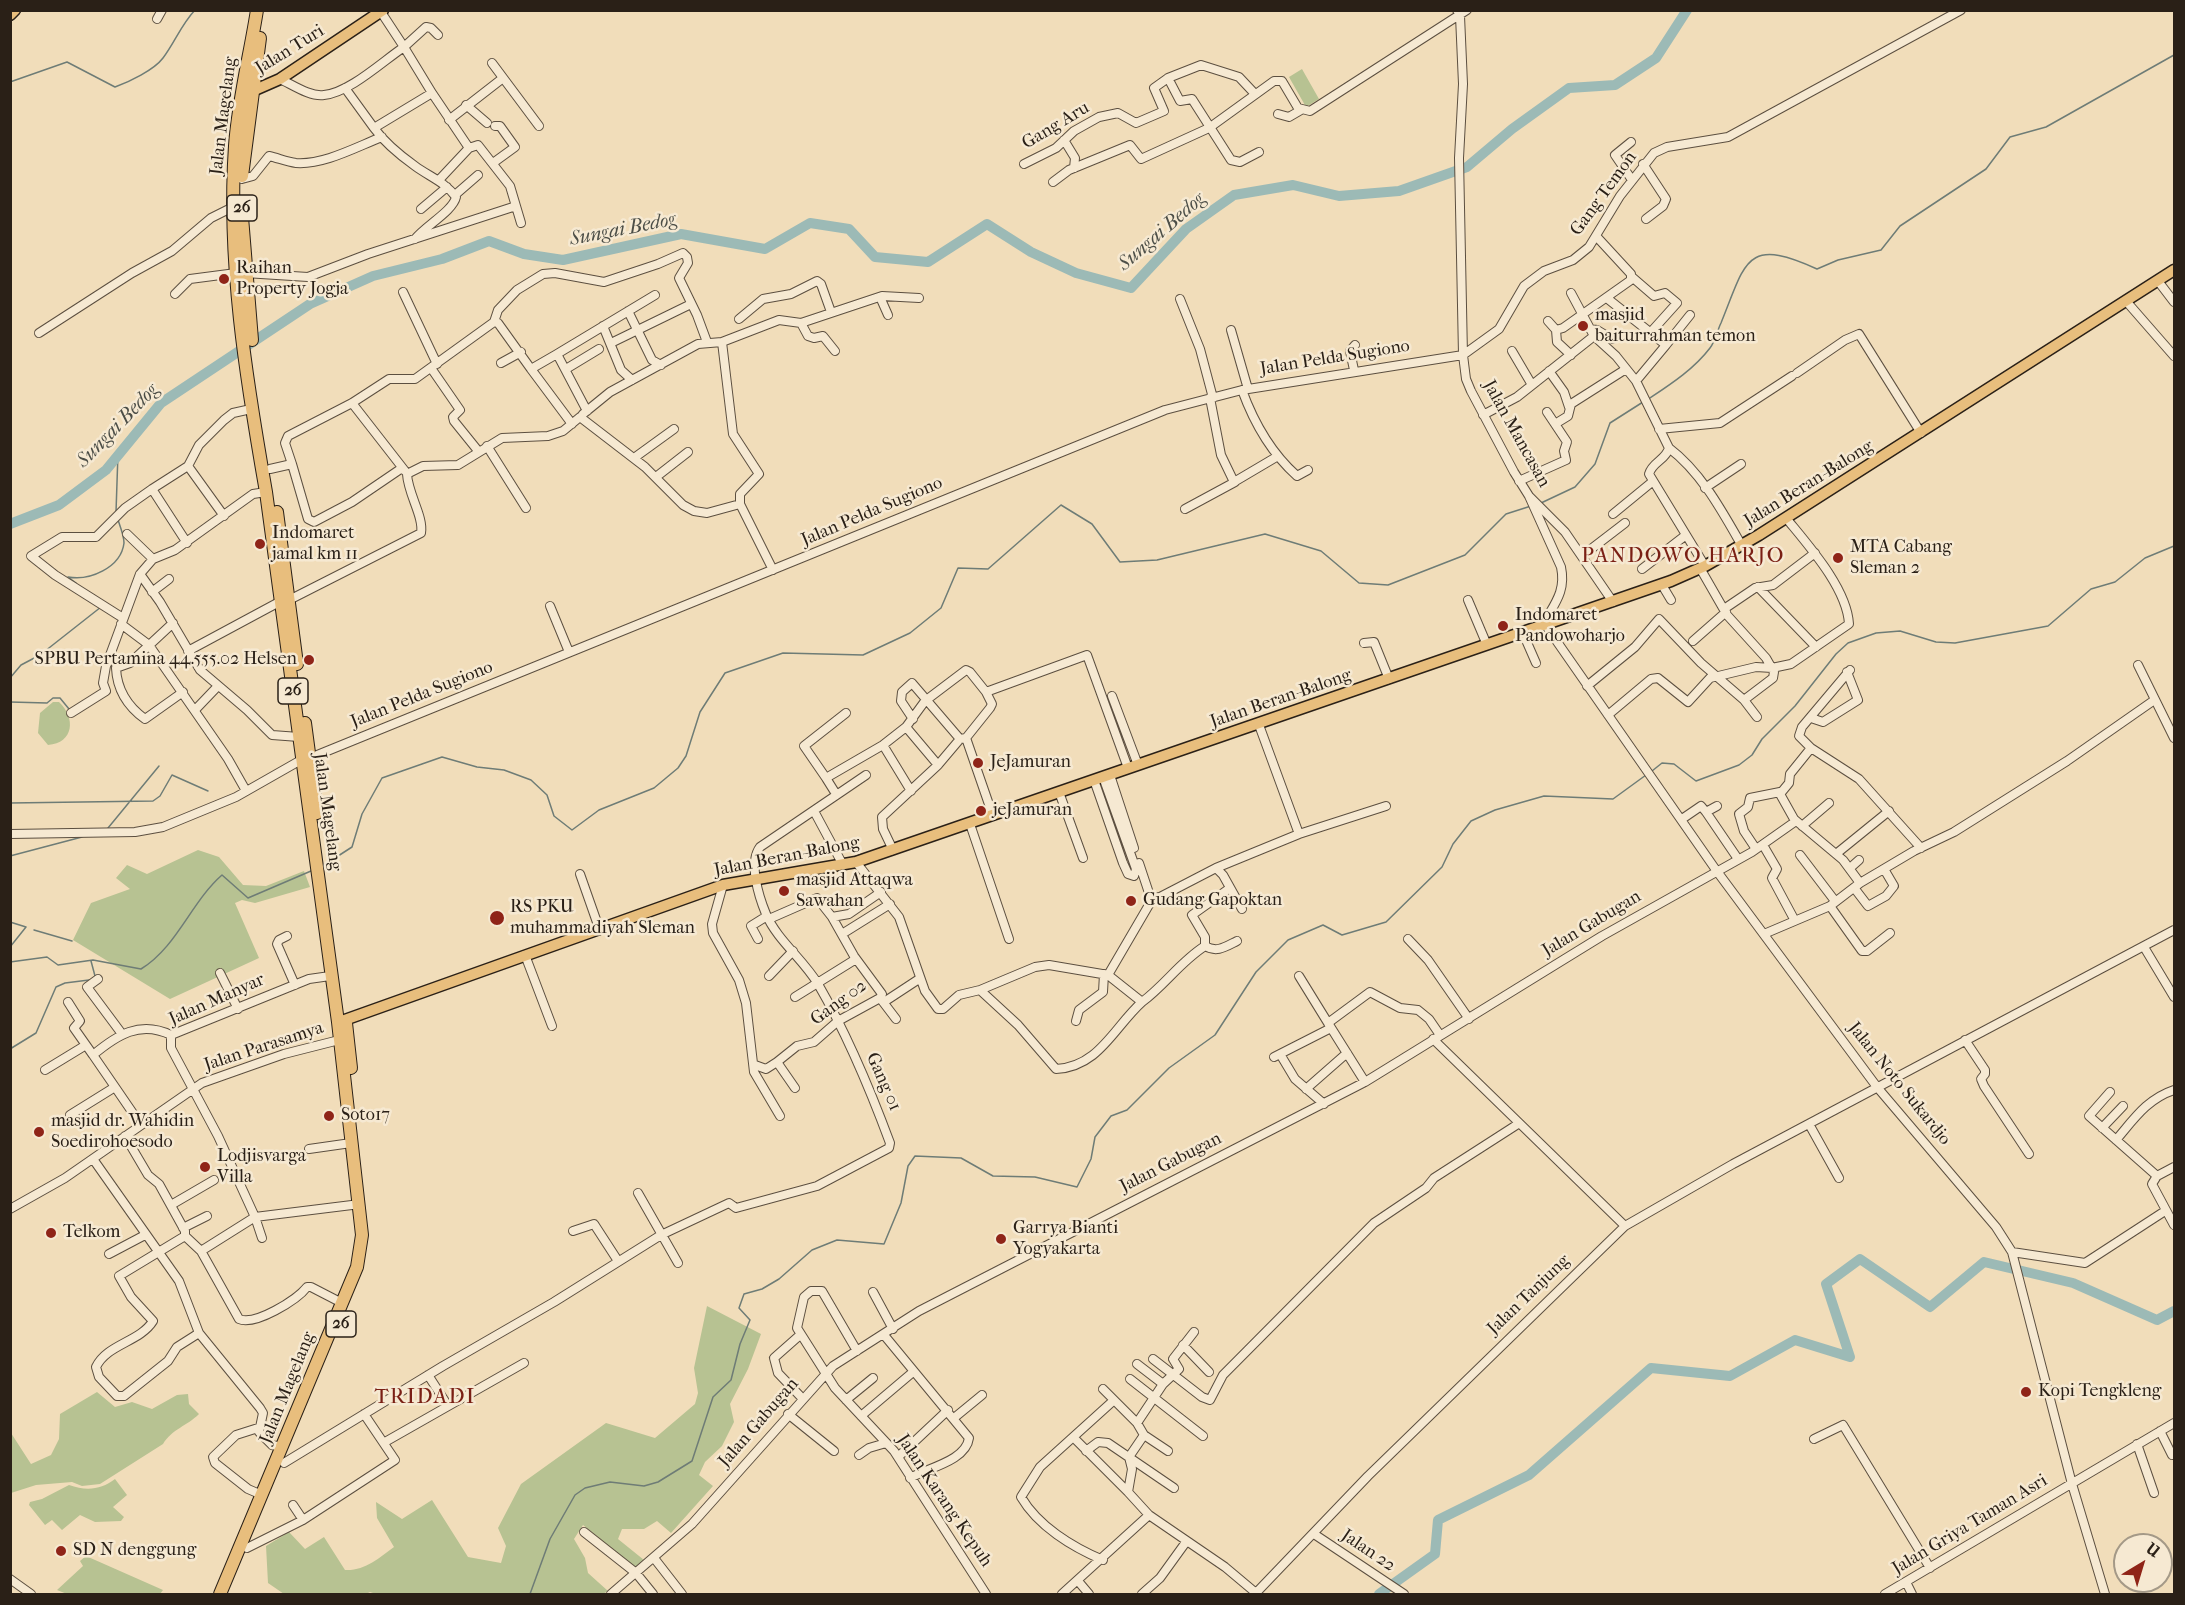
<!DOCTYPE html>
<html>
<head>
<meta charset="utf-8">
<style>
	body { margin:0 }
	#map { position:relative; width:2185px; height:1605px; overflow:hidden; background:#f1ddba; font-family:"IM FELL French Canon",serif }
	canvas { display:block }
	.frame { position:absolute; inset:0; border:12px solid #2a2017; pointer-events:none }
	.north { position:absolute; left:2113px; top:1533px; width:60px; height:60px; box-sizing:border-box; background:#f6e9d2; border:2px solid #a49987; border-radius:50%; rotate:38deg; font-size:16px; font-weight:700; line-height:24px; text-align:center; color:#2a2017 }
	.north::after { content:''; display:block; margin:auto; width:21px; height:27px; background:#8f2418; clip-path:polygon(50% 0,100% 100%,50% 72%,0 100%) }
</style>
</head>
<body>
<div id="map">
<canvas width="2185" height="1605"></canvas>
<div class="frame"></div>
<div class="north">U</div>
</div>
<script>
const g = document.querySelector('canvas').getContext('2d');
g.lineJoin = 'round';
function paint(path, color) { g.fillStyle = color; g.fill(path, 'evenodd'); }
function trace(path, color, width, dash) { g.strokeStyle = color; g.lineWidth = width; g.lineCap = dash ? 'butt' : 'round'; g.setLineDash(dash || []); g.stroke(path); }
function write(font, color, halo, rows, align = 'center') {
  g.font = font + ' "IM FELL French Canon",serif'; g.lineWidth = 5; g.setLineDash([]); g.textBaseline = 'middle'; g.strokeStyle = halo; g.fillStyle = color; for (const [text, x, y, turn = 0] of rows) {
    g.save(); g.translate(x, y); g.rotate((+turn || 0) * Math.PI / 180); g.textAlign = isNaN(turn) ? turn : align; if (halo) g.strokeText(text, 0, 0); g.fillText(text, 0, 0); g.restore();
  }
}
paint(new Path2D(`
	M1302 69 1319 99 1306 107 1289 77Z
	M53 702H59C76 718 74 743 48 745L38 733 40 713Z
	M198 850 219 857 243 885 266 886 304 871 310 887 255 903 242 900 235 903 259 958 170 999 73 940 91 903 130 889 116 878 127 865 147 874Z
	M707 1306 761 1334 748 1369 730 1404 734 1422 722 1446 705 1462 699 1475 713 1486 671 1533 657 1521 644 1529H622L618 1539 644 1560 636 1568 583 1525 574 1539 585 1558 588 1573 608 1591 603 1594H376L370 1592 366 1594H284L268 1583 266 1546 289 1532 305 1549 324 1537 345 1570C365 1571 379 1558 394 1547L377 1518 376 1502 402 1519 432 1500 468 1557 501 1563 506 1546 498 1528 521 1484 606 1423 655 1438 695 1404 698 1393 694 1368Z
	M97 1392 115 1407 132 1402 152 1409 177 1395 188 1394 189 1404 199 1414C187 1426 172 1429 163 1444L100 1484 82 1486 72 1482 36 1485 11 1493V1433L31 1464 51 1455 59 1439 60 1414Z
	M115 1479 127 1495 113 1507 124 1517 121 1521 95 1522 80 1515 62 1530 52 1520 45 1525 29 1505 30 1502 42 1499 69 1485C86 1491 101 1490 115 1479Z
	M86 1556 163 1590 160 1594H67L57 1590 83 1566 80 1561Z`), '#b7c292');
trace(new Path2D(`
	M10 82 67 62 115 87C129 82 154 70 163 58 175 42 181 25 195 10
	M1650 398C1671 384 1694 369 1710 348 1715 342 1717 331 1721 323 1746 262 1745 236 1817 269L1838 260 1881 250 1900 226 1986 169 2010 137 2046 127 2174 55
	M1541 503 1575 487 1595 464 1610 423 1643 402
	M116 512 118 453
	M76 583 68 577C89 581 121 568 124 543 124 536 120 526 118 520
	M10 678 21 665 40 655 101 607
	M10 702 47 703 53 698H60L69 709
	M1652 771 1662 763 1674 764 1696 781 1739 765 1752 755 1762 739 1795 706 1836 654 1848 643 1876 633 1900 631 1936 642 1955 643 2048 626 2091 589 2115 582 2145 558 2174 546
	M10 803 153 801 160 796 172 775 208 791
	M108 828 159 766
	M10 856 82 837
	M321 867 352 847 362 814 382 778 442 757 477 767 504 770 531 780 547 795 554 816 572 830 599 810 654 788 678 768 686 756 700 712 725 673 783 653 863 655 910 633 941 608 958 568 988 569 1061 505 1092 524 1120 562 1157 560 1265 534 1321 551 1359 583 1388 585 1465 555 1506 514 1531 506
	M10 922 26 927 10 947
	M34 930 72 941
	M91 961 95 976
	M10 962 47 957 58 965 93 960 141 969C177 947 191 902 222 875L248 898 311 871
	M10 1049 36 1033 56 987 65 983 89 980
	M530 1594 550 1539 575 1495 585 1488 610 1482 644 1486 658 1482 692 1461 713 1397 731 1380 740 1344 750 1320 739 1308 744 1294 762 1289 779 1279 812 1250 837 1240 884 1244 901 1203 908 1166 915 1156 961 1158 993 1176 1035 1177 1077 1187 1091 1159 1095 1137 1111 1116 1127 1110 1169 1068 1215 1035 1256 972 1288 940 1323 925 1342 935 1386 922 1442 867 1453 844 1471 821 1495 810 1544 796 1613 799 1646 775`), '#6e7c76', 1.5);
trace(new Path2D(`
	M10 524 59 505 106 470 161 403 310 304 373 276 442 259 489 241 524 254 563 260 681 234 765 249 810 223 849 229 875 257 928 262 987 224 1031 252 1076 273 1131 288 1186 229 1234 195 1293 185 1339 196 1399 191 1467 167 1512 129 1569 88 1615 85 1656 58 1687 10
	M1379 1594 1435 1554 1438 1520 1529 1475 1651 1368 1730 1376 1795 1340 1850 1357 1826 1284 1860 1259 1930 1307 1984 1262 2073 1283 2157 1320 2174 1311`), '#9cbab6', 10);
const minor = new Path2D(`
	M1457 10 1460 16 1463 84 1459 158 1463 355 1466 379 1471 391 1514 472 1529 496 1565 532 1613 602
	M157 19 162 10
	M492 63 539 126
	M1168 78 1201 65 1239 77 1255 94
	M280 79C293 85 310 97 324 95 349 93 383 61 404 47L381 12
	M345 88 374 128 432 93 404 47 426 27 431 28 438 35
	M432 93 469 148
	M466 105 487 123
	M1278 114 1289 117 1301 110
	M449 120 503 78
	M374 128C385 143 401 156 415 166 430 177 445 182 456 197 453 211 425 226 415 239
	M1064 140 1075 158 1074 168
	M1631 142 1615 155 1632 180
	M493 163 515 147 500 126H495
	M1024 164 1056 148 1074 131 1099 117 1118 113 1136 123 1164 111 1154 88 1168 78 1180 101 1192 99 1231 160 1240 162 1259 152
	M1643 164 1666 199 1663 206 1646 219
	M242 179 253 176 269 156C278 158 287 162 296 163 324 165 356 147 382 137
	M439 180 469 148 478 145 510 186 521 223
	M1053 182 1069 170 1130 145 1141 159 1209 128 1274 81H1282L1298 108 1310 111 1467 10
	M455 195 478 175
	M421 209 447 187
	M245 273 308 277 368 254 516 206
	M1632 277 1654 296 1665 293 1677 303 1650 333
	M2158 281 2174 302
	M403 292 437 364
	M175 294 190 279 236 273
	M880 297 888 315
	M1180 299 1200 349 1213 398
	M1608 299 1666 345 1690 315
	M2126 301 2174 356
	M628 311 652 360 661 365
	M739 319 763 299 791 294 817 281 821 284 831 312
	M1548 321 1556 330 1563 328 1631 280V274L1596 236
	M494 322 498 310 517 290 543 274 555 273 604 282 658 264 683 253 687 257 688 263 679 278 697 315 707 342
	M801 323 808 336 814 338 823 336 835 351
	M603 326 621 370 632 380
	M1590 329 1597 330 1612 339
	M1231 330 1248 389
	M1556 330 1557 342 1571 355
	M39 333 132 273 172 251 211 218 233 207
	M1594 336 1616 356 1636 381 1669 448C1666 460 1652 462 1649 474L1705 566
	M722 342 733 434 759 474 740 494V504
	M611 343 691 304
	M1512 351 1532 385
	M557 354 655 295
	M501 363 521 352
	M431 368 460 410 453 417 454 421 479 452
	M531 369 572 424
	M566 369 599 349
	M1354 370 1350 351 1355 345
	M1549 371 1564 392 1569 407
	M1797 373 1845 340 1859 334 1921 433
	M1636 381 1666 345
	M1242 390C1254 423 1270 452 1297 476L1308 470
	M1210 398 1221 455 1234 482 1278 456
	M352 403 405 471
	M1547 412 1555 424 1568 416 1571 404 1626 369
	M583 414 610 392 698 344 722 342 779 320 801 323 882 296 919 298
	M1483 415 1517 397 1594 336 1571 293
	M1659 429 1720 423 1792 376
	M487 446 526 508
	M1669 448C1701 472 1722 511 1742 546
	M634 458 674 429
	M292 464 308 519 314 522 352 502 402 468
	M188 466 224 516
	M270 469 292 464 285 443 288 436 352 403 389 379H415L494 322 498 323 531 369 557 354 587 411
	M656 477 688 452
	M1519 481 1566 460 1564 451 1567 442 1555 424
	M1705 488 1741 464
	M1529 496 1561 567C1566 591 1555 603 1544 623L1716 870 1877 1087 1996 1227 2012 1252 2072 1484 2105 1594
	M1185 509 1235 482
	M1613 514 1652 482
	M127 534 153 559
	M187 543 152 489 188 466 199 445 224 420 233 413 251 409
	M1582 556 1625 523
	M1700 568 1727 615 1766 658 1774 672 1773 678 1744 700
	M1642 569 1686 535
	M140 574 160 602 200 670 247 710 272 735 299 737
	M1662 585 1671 600
	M1758 587 1816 647
	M152 592 169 579
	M291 599 421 533C424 517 408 494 407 474L423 466 458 465 502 438 548 436 563 431 580 417 645 467 683 505 694 511 707 513 740 504 773 570
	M1468 600 1487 645
	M550 606 569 652
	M1724 609 1755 588 1773 585 1815 553
	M123 618 55 575 31 556 62 537H96L125 508 152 489
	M173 623 130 663 116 668C117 690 127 706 145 719L183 692
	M121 624 149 645 228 759 245 789
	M1522 631 1536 663
	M1693 641 1726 612
	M1364 643 1374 642 1389 679
	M188 651 281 601
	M2138 665 2174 738
	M1850 670 1802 727 1799 736 1811 748 1859 779 1921 848
	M1587 686 1635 647 1659 619 1701 663 1744 700 1757 717
	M1112 696 1138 765
	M195 710 217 687
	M71 713 106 691 103 683 106 666 140 574 153 559 175 550 253 494 266 492
	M1608 715 1651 679 1658 678 1688 702 1710 678 1756 667 1772 668 1791 664 1849 624C1847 588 1808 545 1786 518
	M1811 718 1823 722 1858 700 1847 672
	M913 719 901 701 902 692 912 683 960 739 966 738
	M1259 725 1299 834 1386 806
	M966 738 993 816
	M966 738 990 708 992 704 986 692
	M883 745 911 791
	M1811 748 1790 774 1789 783 1780 794 1794 819 1843 860 1860 883
	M310 758 1165 410 1242 390 1463 355 1499 329 1524 286 1544 271 1573 260 1589 247 1620 196 1654 153 1667 147 1728 137 1961 10
	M938 765 960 739
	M1110 775 1134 848
	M826 778 804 746 846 713
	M1094 780 1123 863 1128 874 1134 876 1136 869 1103 777
	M1059 792 1083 858
	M836 794 826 778 883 745 906 727 925 701 966 670 970 672 986 692 1087 655 1128 768
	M1717 806 1706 812 1738 859
	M814 811 843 865
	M1682 819 1701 806 1706 812
	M970 824 1009 939
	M1802 826 1829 803
	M10 834 135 832 163 827 236 797 301 760
	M1763 845 1777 869 1772 878 1794 919
	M1756 849 1744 831 1739 814 1748 807 1750 798 1780 792
	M893 850 883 829 882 817 938 765 906 727
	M1836 854 1889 811
	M1800 855 1835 901
	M856 862 899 917 925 991 938 1009H943L959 995 980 990 1035 967 1049 965 1108 975 1142 1002C1165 985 1181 961 1205 946V937L1192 915 1230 888
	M1139 863 1149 893 1153 898
	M1216 868 1299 834
	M1850 868 1859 860
	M580 874 599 928
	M723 885 712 924 713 933 739 980 746 1003 754 1072 780 1116
	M1855 889 1868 906 1886 896 1894 886 1884 869
	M1153 898 1160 897 1216 868 1223 875 1242 909
	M1830 906 1862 951H1867L1890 933
	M769 919 817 898 832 917 849 914 881 892
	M842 934 890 904
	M1764 934 1830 906 1860 883 1914 851 1954 832 2067 761 2153 701
	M287 936 279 940 277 944 295 985
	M758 939 751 926 767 916
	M1408 939 1428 960 1469 1019
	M1205 946C1217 953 1225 947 1237 941
	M2144 947 2174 997
	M525 955 552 1026
	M220 973 238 1009
	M1108 975 1153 898
	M330 976 309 979 171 1035V1048L218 1136 255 1217 360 1204
	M769 976 793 951
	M1299 976 1328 1023
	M98 979 87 987 122 1034
	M980 990 1018 1025 1056 1069C1099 1067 1114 1027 1142 1002
	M795 997 856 959
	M880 998 896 1019
	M68 1002 80 1021 74 1028 93 1055
	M884 1002 919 979
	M1076 1021 1079 1010 1103 992 1104 974
	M1433 1039 1625 1226
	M1965 1040 1985 1070V1074L1981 1079 1984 1086 2029 1154
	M1280 1054 1295 1079 1324 1104
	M1274 1057 1331 1028
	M755 1065 766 1069 777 1062
	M45 1070 86 1045
	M1365 1082 1328 1023 1370 992 1400 1008 1418 1010 1429 1019 1440 1035
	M115 1087 93 1055C117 1035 140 1020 171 1035
	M795 1088 777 1062 797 1046 814 1042 838 1021 880 998 882 994 854 956 832 917
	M1306 1089 1347 1053
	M2110 1092 2089 1116 2157 1176
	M70 1115 115 1087 141 1125
	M1809 1124 1839 1178
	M2102 1128 2123 1106
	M125 1136 148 1175 159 1184 185 1231V1236L201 1251 239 1319C255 1326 297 1300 307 1287H311L342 1303
	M2116 1140C2134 1119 2147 1099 2174 1090
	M309 1149 351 1143
	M93 1159 179 1281 199 1333 260 1408 263 1413 259 1432 272 1445 283 1447
	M2174 1167 2157 1176 2152 1184 2174 1225
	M638 1193 678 1263
	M171 1205 214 1180
	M10 1209 65 1178 202 1083 284 1054 343 1039
	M183 1228 207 1216
	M573 1231 594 1224 618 1261
	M185 1236 119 1276 131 1297 153 1321C140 1342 107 1344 96 1367L99 1377 117 1396H124L168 1361 177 1347 199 1333
	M201 1251 255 1217 262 1238
	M2012 1252 2085 1263 2165 1211
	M109 1254 145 1235
	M873 1292 893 1329
	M800 1335 774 1358 778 1373 802 1398
	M884 1335 969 1438C966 1461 927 1468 910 1478
	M1183 1345 1209 1372
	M857 1351 822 1291H811L804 1297 797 1328 835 1388 894 1451 986 1594
	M1153 1359 1202 1397 1210 1400 1223 1375 1374 1223 1426 1188 1434 1178 1518 1124
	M1137 1364 1163 1384
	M428 1375 448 1406
	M1130 1379 1203 1436
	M1103 1389 1137 1423
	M846 1400 873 1378
	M788 1414 834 1451
	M861 1416 913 1372
	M954 1418 982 1395
	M258 1428 236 1435 213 1457 215 1463 248 1489 262 1495
	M2160 1431 2172 1455
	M1144 1435 1168 1451
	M1074 1438 1128 1492
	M1814 1439 1843 1425 1930 1568
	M385 1442 524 1363
	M2137 1444 2154 1493
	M1086 1451 1098 1442 1108 1443 1174 1488
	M859 1455 869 1448 886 1443
	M898 1457 948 1410
	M284 1463 443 1366 554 1302 661 1235 729 1203 736 1208 817 1186 889 1148 890 1143C870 1089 847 1034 818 984 803 959 777 940 766 914 759 897 748 863 760 847L866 775
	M293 1505 303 1520
	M1149 1515 1225 1567 1256 1593
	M584 1532 636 1573 653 1594
	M1314 1534 1404 1594
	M247 1548 303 1520 395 1460 364 1414
	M654 1558 682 1594
	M1103 1560C1072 1547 1038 1526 1021 1497L1040 1467 1113 1401
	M10 1579 31 1594
	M1078 1581 1089 1594
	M1906 1582 1912 1594
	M611 1594 692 1524 833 1366 919 1311 1365 1082 1602 936 1752 852 1796 821
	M1062 1594 1149 1515 1128 1492 1132 1469 1129 1457 1144 1435 1137 1423 1163 1384 1179 1369 1173 1359 1194 1332
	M1142 1594 1160 1578 1186 1542
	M1255 1594 1368 1476 1625 1226 1733 1164 2174 930
	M1885 1594 2174 1423`);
const major = new Path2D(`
	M10 15 15 10
	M248 93 280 79 383 10
	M339 1022 723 885 856 862 1671 581 1705 566 1759 535 2174 270`);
const highway = new Path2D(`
	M242 176 260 38
	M242 217 252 340
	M277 512 297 664
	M305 723 317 813
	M346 1023 351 1068
	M220 1594 357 1267 362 1235 338 1022 266 492C246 378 227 261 235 146 238 101 250 55 257 10`);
trace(minor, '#5c4f40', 10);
trace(major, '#2a2017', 13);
trace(highway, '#2a2017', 14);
trace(minor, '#f6e9d2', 8);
trace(major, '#e8be7d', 10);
trace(highway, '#e8be7d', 12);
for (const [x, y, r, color] of [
	[224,279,6,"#8f2418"],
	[1583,326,6,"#8f2418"],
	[260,544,6,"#8f2418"],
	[1838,558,6,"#8f2418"],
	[1503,626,6,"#8f2418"],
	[309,660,6,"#8f2418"],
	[978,763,6,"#8f2418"],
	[981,811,6,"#8f2418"],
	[784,891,6,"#8f2418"],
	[1131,901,6,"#8f2418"],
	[497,918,8,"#8f2418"],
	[329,1116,6,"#8f2418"],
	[39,1132,6,"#8f2418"],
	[205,1167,6,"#8f2418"],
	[51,1233,6,"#8f2418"],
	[1001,1239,6,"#8f2418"],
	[2026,1392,6,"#8f2418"],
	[61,1551,6,"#8f2418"]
]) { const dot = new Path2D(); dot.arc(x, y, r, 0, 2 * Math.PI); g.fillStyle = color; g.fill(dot); trace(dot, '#f6e9d2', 2); }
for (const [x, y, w] of [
	[242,208,30],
	[293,691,30],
	[341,1324,30]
]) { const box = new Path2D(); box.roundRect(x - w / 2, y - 13, w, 26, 4.5); g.fillStyle = '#f6e9d2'; g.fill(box); trace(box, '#2a2017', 1.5); }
write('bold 16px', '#2a2017', null, [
	["26",242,208],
	["26",293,691],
	["26",341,1324]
]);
write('18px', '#2a2017', '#f6e9d2', [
	["Jalan Turi",290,50,-32],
	["Jalan Magelang",224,116,-83],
	["Gang Aru",1056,126,-31],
	["Gang Temon",1604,194,-54],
	["Jalan Pelda Sugiono",1335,358,-9],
	["Jalan Mancasan",1516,434,61],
	["Jalan Beran-Balong",1809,484,-32],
	["Jalan Pelda Sugiono",872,512,-23],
	["Jalan Pelda Sugiono",422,695,-22],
	["Jalan Beran-Balong",1281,699,-19],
	["Jalan Magelang",327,812,82],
	["Jalan Beran-Balong",787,857,-11],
	["Jalan Gabugan",1592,924,-31],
	["Jalan Manyar",217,1000,-24],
	["Gang 02",839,1003,-36],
	["Jalan Parasamya",264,1047,-18],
	["Gang 01",883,1082,66],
	["Jalan Noto Sukardjo",1899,1084,51],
	["Jalan Gabugan",1171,1163,-27],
	["Jalan Tanjung",1529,1295,-44],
	["Jalan Magelang",288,1388,-68],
	["Jalan Gabugan",759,1423,-49],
	["Jalan Karang Kepuh",944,1501,56],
	["Jalan Griya Taman Asri",1970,1525,-31],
	["Jalan 22",1368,1551,34]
]);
write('18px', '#2a2017', '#f6e9d2', [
	["Raihan",236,269],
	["Property Jogja",236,290],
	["masjid",1595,316],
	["baiturrahman temon",1595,337],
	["Indomaret",272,534],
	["jamal km 11",272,555],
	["MTA Cabang",1850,548],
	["Sleman 2",1850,569],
	["Indomaret",1515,616],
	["Pandowoharjo",1515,637],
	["SPBU Pertamina 44.555.02 Helsen",297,660,"right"],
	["JeJamuran",990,763],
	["jeJamuran",993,811],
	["masjid Attaqwa",796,881],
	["Sawahan",796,902],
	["Gudang Gapoktan",1143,901],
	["RS PKU",510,908],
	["muhammadiyah Sleman",510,929],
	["Soto17",341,1116],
	["masjid dr. Wahidin",51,1122],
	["Soedirohoesodo",51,1143],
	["Lodjisvarga",217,1157],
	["Villa",217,1178],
	["Garrya Bianti",1013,1229],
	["Yogyakarta",1013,1250],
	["Telkom",63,1233],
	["Kopi Tengkleng",2038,1392],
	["SD N denggung",73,1551]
], 'left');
write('italic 20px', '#4c4e47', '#f6e9d2', [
	["Sungai Bedog",623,230,-11],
	["Sungai Bedog",1162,232,-41],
	["Sungai Bedog",118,426,-46]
]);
g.letterSpacing = '1.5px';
write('21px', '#7a1f14', '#f6e9d2', [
	["PANDOWO HARJO",1683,557],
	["TRIDADI",425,1398]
]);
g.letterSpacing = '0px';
</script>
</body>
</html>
